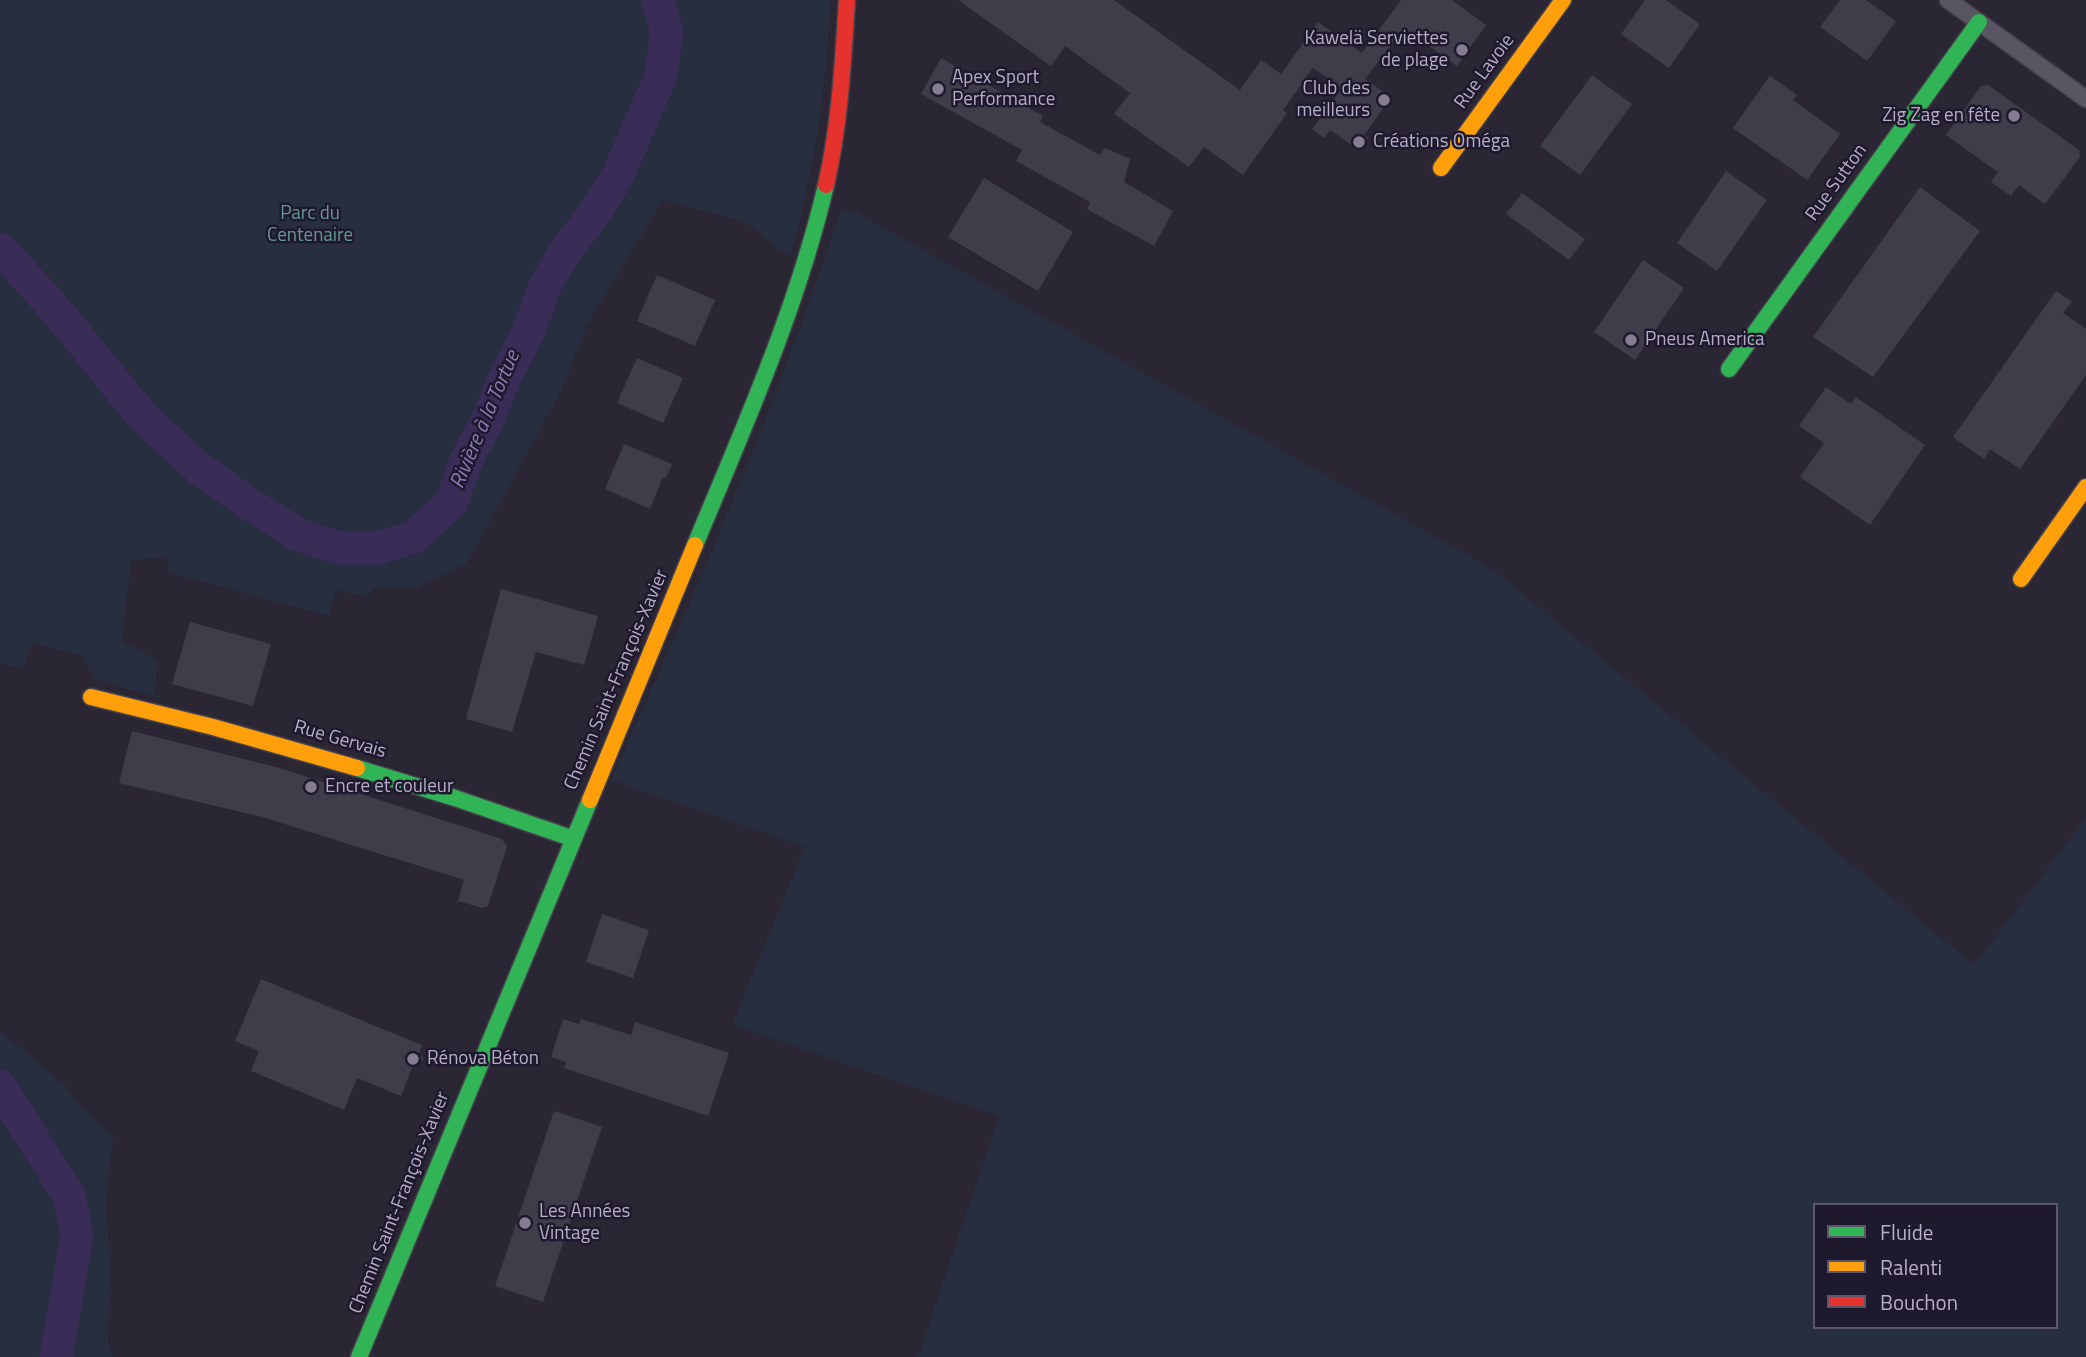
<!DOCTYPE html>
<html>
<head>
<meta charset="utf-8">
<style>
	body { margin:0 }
	#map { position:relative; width:2086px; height:1357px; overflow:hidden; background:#2a2634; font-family:"Titillium Web",sans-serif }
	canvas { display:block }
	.legend { position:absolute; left:1813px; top:1203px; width:245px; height:126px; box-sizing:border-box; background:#1f192e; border:2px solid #5b556b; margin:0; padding:9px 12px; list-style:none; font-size:21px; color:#b6aec6 }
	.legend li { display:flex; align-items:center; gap:14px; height:35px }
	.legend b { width:35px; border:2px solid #5b556b }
</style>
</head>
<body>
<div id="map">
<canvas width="2086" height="1357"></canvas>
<ul class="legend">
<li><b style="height:9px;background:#30b455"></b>Fluide</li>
<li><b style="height:9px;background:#ff9f0a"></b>Ralenti</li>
<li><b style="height:9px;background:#e5322d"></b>Bouchon</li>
</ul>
</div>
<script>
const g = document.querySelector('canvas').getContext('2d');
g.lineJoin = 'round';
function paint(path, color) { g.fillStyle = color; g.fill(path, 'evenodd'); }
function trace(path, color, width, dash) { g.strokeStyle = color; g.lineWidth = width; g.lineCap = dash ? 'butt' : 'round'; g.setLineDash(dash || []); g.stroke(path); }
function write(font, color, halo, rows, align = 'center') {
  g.font = font + ' "Titillium Web",sans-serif'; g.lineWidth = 5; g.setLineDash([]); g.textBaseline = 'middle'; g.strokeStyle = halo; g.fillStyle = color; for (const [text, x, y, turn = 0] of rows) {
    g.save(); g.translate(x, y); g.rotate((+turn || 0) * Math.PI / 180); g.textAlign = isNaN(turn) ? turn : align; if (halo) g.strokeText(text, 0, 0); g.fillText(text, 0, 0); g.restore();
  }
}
paint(new Path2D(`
	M0 0H830C827 88 814 173 790 257L745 222 663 200 591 317 559 395 466 564 418 587 373 588 369 597 336 590 329 616 168 572 167 557 131 560 122 641 157 660 155 697 94 679 81 655 32 643 24 669 0 663Z
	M841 210 856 212 868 219 1491 568 1974 965 2086 818V1357H918L999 1116 732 1025 805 847 611 780C696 594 777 405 841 210ZM1815 1205H2056V1327H1815Z
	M0 1031 64 1084 77 1102 113 1137 106 1203 110 1263 108 1343 114 1357H0Z`), '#272e40');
trace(new Path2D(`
	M0 249 50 303 145 419 200 469 251 505 297 534 339 548H378L414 537 452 502 465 463 489 417 503 381 528 332 546 284 570 244 592 217 617 177 660 78 667 33 658 0
	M0 1086 69 1196 77 1235 56 1357`), '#392c57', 33);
paint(new Path2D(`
	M958 0H1114L1240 90 1261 60 1281 74 1318 22 1362 53 1401 0H1452L1486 25 1457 66 1404 28 1365 79 1391 97 1364 135 1368 138 1359 150 1330 130 1324 138 1312 129 1342 88 1313 68 1283 110 1287 113 1243 175 1204 147 1189 167 1114 114 1130 93 1065 46 1051 66Z
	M1645 0H1666L1700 24 1669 68 1621 34Z
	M1840 0H1866L1896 21 1867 61 1820 27Z
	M941 58 1043 116 1040 122 1100 155 1105 148 1130 159 1124 182 1173 211 1154 246 1087 209 1090 202 1016 161 1022 150 921 94Z
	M1592 75 1632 104 1580 175 1540 146Z
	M1770 76 1797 95 1793 100 1840 134 1807 180 1733 128Z
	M1988 85 2079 150 2080 157 2045 204 2019 185 2011 196 1991 182 1998 172 1946 135 1981 86Z
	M1726 171 1767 200 1717 271 1677 243Z
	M984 178 1073 232 1038 291 948 237Z
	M1920 187 1980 231 1873 377 1813 337Z
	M1522 193 1585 239 1569 260 1506 214Z
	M1643 260 1684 288 1635 360 1594 332Z
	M657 275 715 300 695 346 637 321Z
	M2056 291 2072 302 2063 313 2086 329V375L2020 469 1990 449 1984 459 1953 437Z
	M637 358 683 378 663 423 617 403Z
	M1826 387 1851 404 1856 397 1925 445 1870 525 1800 477 1824 443 1799 426Z
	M624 444 672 464 666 478 663 477 650 509 605 489Z
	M501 589 598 616 584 665 536 652 512 732 466 719Z
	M190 622 271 644 253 706 172 684Z
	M132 731 276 767 502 839 507 847 488 906 482 908 458 901 464 880 262 817 119 783Z
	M602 914 649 930 633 978 586 962Z
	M261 979 422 1045 419 1054 424 1059 412 1068 401 1096 357 1078 344 1110 251 1071 259 1051 235 1041Z
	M563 1019 579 1024 581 1019 631 1035 635 1022 729 1053 708 1116 564 1068 566 1062 551 1057Z
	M554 1111 602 1127 543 1302 495 1286Z`), '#403d4a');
const street = new Path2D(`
	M1948 0 2086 99`);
const fast = new Path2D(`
	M1729 369 1979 22
	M695 545C744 427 797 309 826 185
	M357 768 455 798 574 839
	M359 1357 590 800`);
const slow = new Path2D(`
	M1441 168 1563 0
	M2021 579 2086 487
	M91 697 213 727 357 768
	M590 800 695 545`);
const jam = new Path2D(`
	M826 185C840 124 843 62 847 0`);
trace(street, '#45424d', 19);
trace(fast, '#45424d', 19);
trace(slow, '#45424d', 19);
trace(jam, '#45424d', 19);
trace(street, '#595562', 16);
trace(fast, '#30b455', 16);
trace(slow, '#ff9f0a', 16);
trace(jam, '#e5322d', 16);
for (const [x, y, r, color] of [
	[1462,50,7,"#857e93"],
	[938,89,7,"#857e93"],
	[1384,100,7,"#857e93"],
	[2014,116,7,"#857e93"],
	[1359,142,7,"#857e93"],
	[1631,340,7,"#857e93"],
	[311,787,7,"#857e93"],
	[413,1059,7,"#857e93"],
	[525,1223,7,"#857e93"]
]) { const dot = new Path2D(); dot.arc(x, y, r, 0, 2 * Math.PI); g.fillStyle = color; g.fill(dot); trace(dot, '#1f192e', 2.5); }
write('19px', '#b6aec6', '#1f192e', [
	["Kawelä Serviettes",1448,39,"right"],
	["de plage",1448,61,"right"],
	["Apex Sport",952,78],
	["Performance",952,100],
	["Club des",1370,89,"right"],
	["meilleurs",1370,111,"right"],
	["Zig Zag en fête",2000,116,"right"],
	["Créations Oméga",1373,142],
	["Pneus America",1645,340],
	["Encre et couleur",325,787],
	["Rénova Béton",427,1059],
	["Les Années",539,1212],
	["Vintage",539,1234]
], 'left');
write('19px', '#b6aec6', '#1f192e', [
	["Rue Lavoie",1485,72,-54],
	["Rue Sutton",1837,183,-54],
	["Chemin Saint-François-Xavier",617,680,-67],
	["Rue Gervais",340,740,16],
	["Chemin Saint-François-Xavier",400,1203,-68]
]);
write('19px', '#649895', '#1f192e', [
	["Parc du",310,214],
	["Centenaire",310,236]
]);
write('italic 21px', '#8b7cb5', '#1f192e', [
	["Rivière à la Tortue",486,420,-67]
]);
</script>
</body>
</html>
